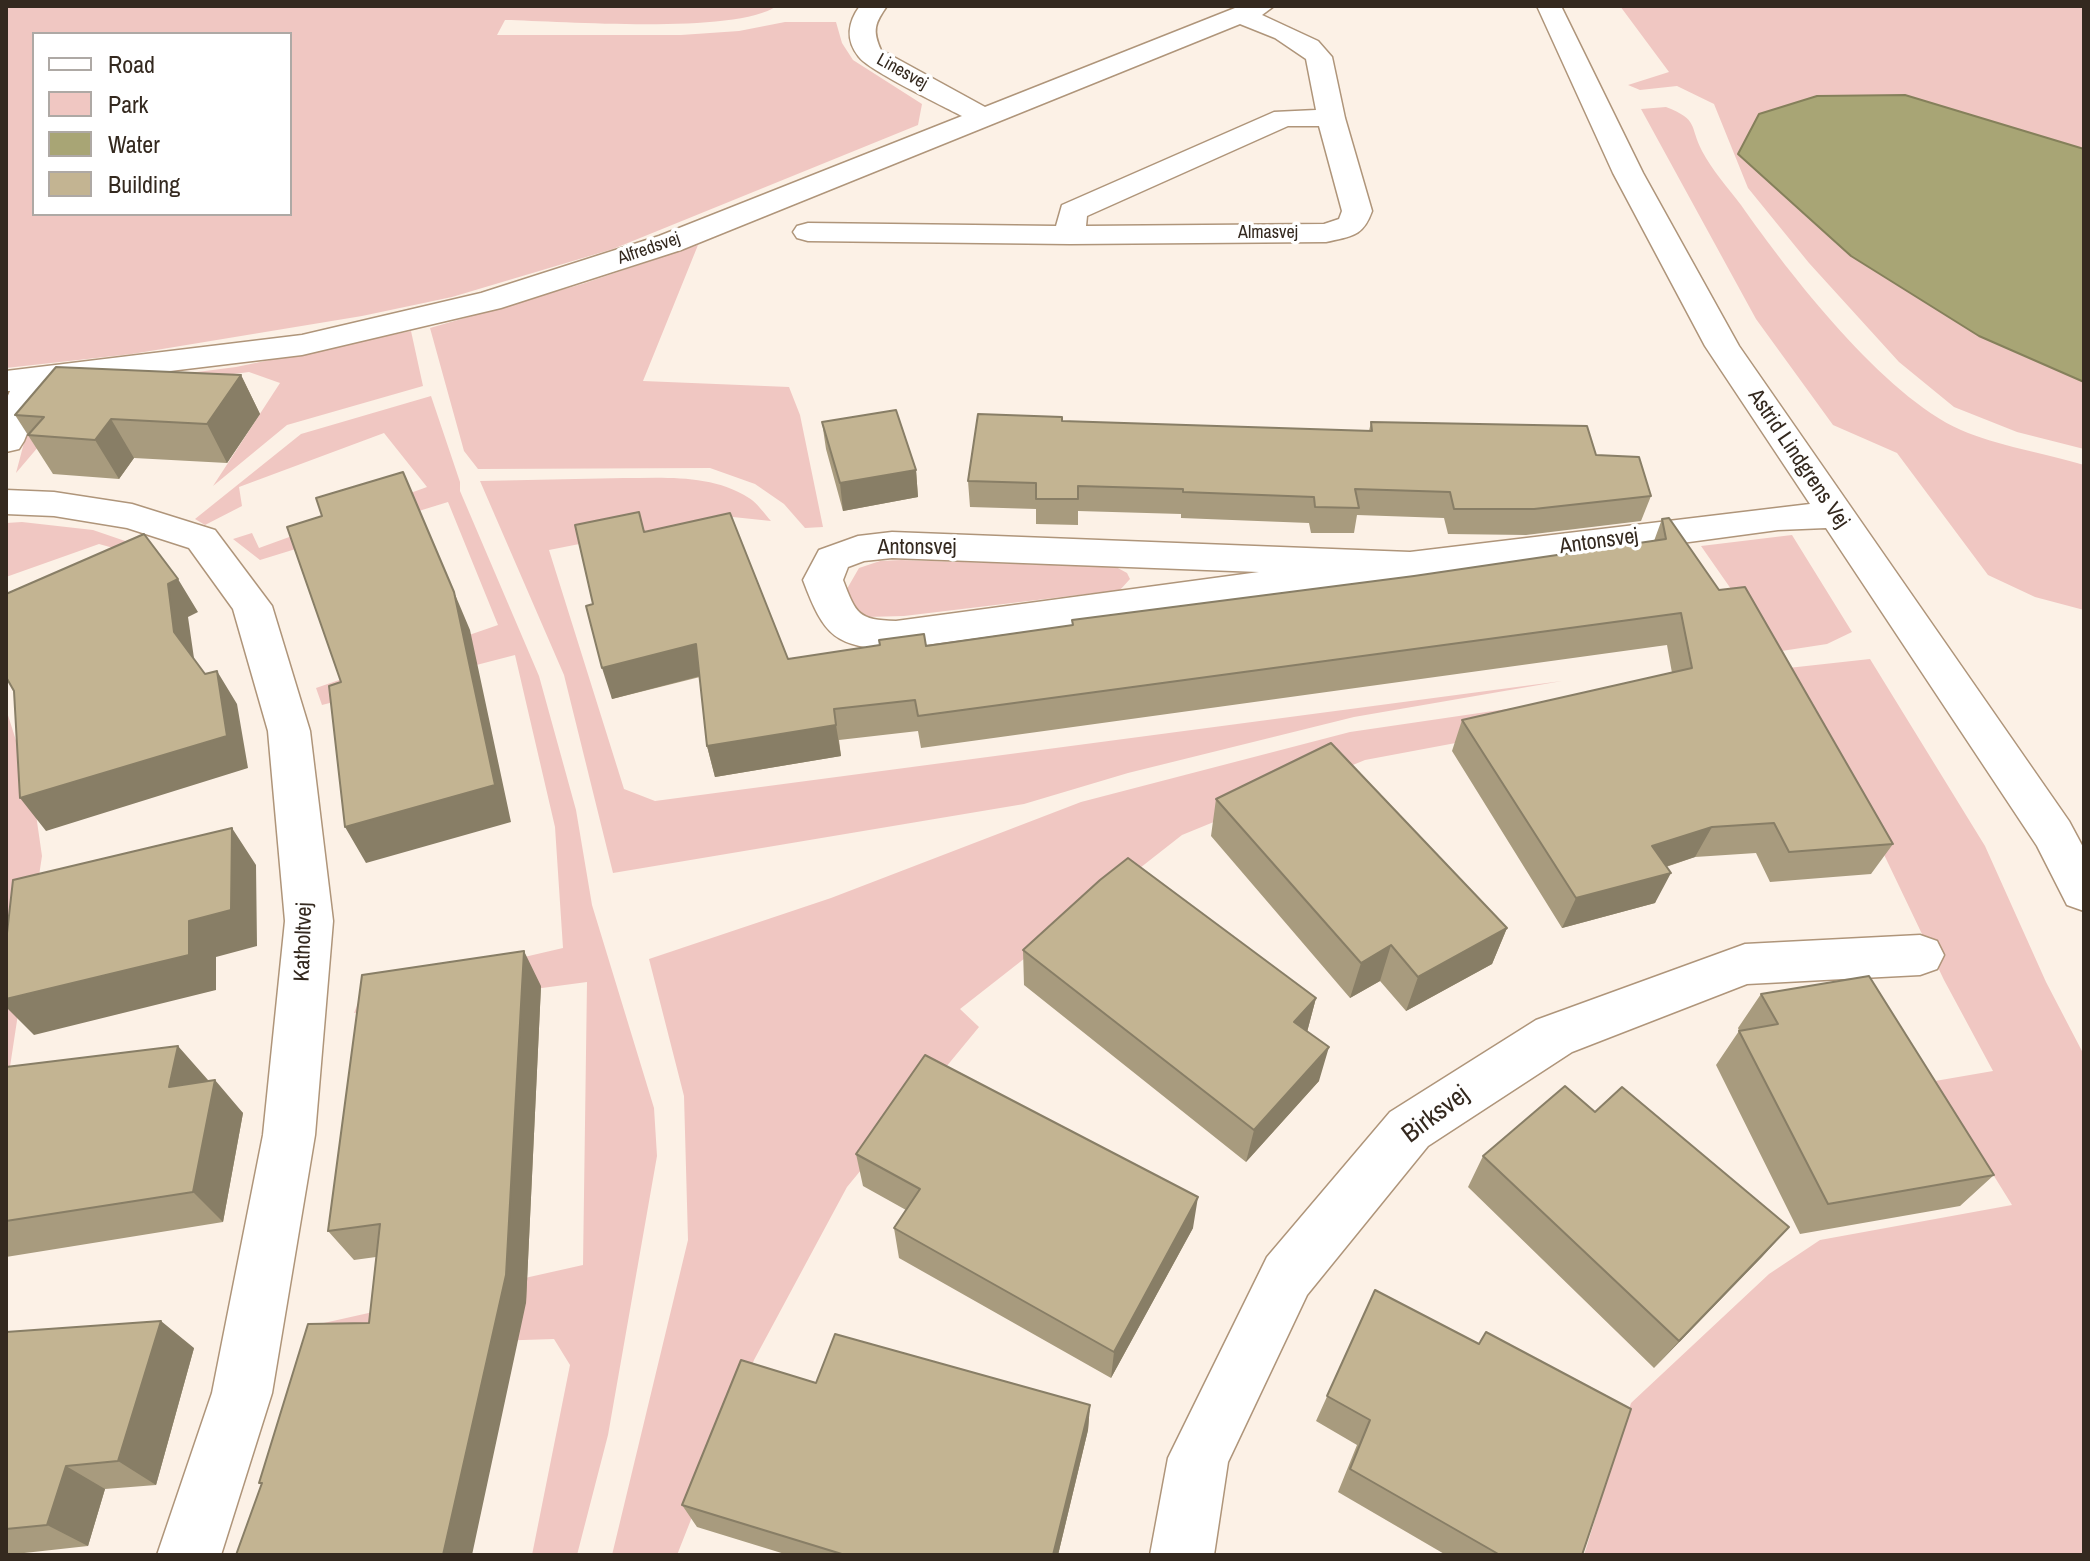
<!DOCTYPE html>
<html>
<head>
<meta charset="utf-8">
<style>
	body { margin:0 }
	#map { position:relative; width:2090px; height:1561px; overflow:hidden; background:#fcf1e6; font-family:"Archivo Narrow",sans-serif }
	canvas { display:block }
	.frame { position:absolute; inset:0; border:8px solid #34291f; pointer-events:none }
	.legend { position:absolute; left:32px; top:32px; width:260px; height:184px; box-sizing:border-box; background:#fff; border:2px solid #aea9a5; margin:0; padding:10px 14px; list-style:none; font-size:24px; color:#34291f }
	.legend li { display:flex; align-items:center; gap:16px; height:40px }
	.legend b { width:40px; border:2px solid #aea9a5 }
</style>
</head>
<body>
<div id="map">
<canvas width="2090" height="1561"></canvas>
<div class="frame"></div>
<ul class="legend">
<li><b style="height:10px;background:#fff"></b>Road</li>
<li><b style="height:22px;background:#f0c7c2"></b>Park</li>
<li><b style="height:22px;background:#a8a575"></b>Water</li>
<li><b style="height:22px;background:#c3b492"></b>Building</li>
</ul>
</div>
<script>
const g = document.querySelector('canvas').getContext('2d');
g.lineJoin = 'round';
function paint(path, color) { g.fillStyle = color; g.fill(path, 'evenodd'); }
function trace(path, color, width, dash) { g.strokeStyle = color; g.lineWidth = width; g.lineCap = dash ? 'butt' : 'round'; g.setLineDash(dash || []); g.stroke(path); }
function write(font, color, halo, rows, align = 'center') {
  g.font = font + ' "Archivo Narrow",sans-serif'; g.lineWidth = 7; g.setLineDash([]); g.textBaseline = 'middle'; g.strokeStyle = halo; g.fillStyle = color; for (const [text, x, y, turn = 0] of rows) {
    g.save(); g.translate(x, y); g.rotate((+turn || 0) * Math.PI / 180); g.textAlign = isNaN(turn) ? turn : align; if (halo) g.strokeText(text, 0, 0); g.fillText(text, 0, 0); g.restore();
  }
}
paint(new Path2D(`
	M6 6H777C734 35 563 21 505 20L497 35H681L739 31 785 22H836L842 43 853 60 922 104 918 125 613 249 452 297 362 316 132 354 6 368ZM34 34H290V214H34Z
	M1620 6H2084V449L2017 432 1954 407 1899 362 1809 263 1748 188 1714 104 1677 86 1640 90 1628 85 1669 72Z
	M1666 107C1699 120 1689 125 1702 151 1712 170 1728 188 1741 205 1790 275 1884 396 1961 430 1994 445 2048 454 2084 465V610L2035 597 1988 575 1897 453 1833 425 1756 319 1641 109Z
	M698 245 643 381 789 387 800 415 823 527 805 528 784 504 755 484 710 468 478 469 464 451 430 328 582 284Z
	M411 331 423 386 287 425 213 486 280 383 249 372 84 393 16 473 30 420 81 387 236 367Z
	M431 396 460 482V491L539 676 576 810 592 905 654 1108 657 1156 608 1435 577 1555H532L570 1365 554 1339 305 1347 306 1327 583 1265 587 982 354 1013 358 1003 387 989 563 948 555 827 515 655 322 705 316 688 498 625 448 502 260 560 233 539 252 533 259 548 427 487 384 433 239 487 242 506 205 525 195 519 301 434Z
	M624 478C665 478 712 474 749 498 757 503 764 513 771 521L733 517 706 519 549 550 624 789 655 801 1562 681 1354 717 1128 773 1024 804 613 873 564 675 480 481Z
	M22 522 93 530 131 543 117 549 99 544 6 577V523Z
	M1792 535 1852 632 1827 644 1775 652 1701 546Z
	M901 560 1116 567 1127 573 1130 579 1120 590 904 616 867 617 851 609 844 594 859 568 880 561Z
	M1870 659 1985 846 2046 982 2084 1055V1555H1584L1631 1403 1769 1274 1820 1240 2012 1205 1935 1081 1993 1071 1944 980 1810 700 1803 694 1589 718 1365 760 1182 835 960 1009 979 1027 847 1187 754 1360 677 1555H612L688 1240 684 1096 649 959 831 898 1081 802 1350 732 1779 669Z
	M6 709 33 794 42 856 6 1093Z`), '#f0c7c2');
const water = new Path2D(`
	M1905 95 2084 149V382L1979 336 1851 256 1738 154 1759 114 1817 96Z`);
paint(water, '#a8a575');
trace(water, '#85805b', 2);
const minor = new Path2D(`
	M860 6H887C875 23 872 30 881 50L985 107 1240 6H1274L1262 15 1318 41 1332 57 1345 118 1372 211C1363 237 1351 236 1326 242L1070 244 808 241 797 238 793 232 797 226 808 223 1056 226 1062 205 1274 112 1316 110 1306 59 1275 38 1240 24 681 250 501 308 302 355 46 386 24 441 19 449 6 452V400L10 391H6V371L302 335 481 293 659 236 962 116C943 106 868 70 859 57 845 40 848 22 860 6ZM1288 126H1319L1342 211 1339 219 1324 224 1086 226 1087 216Z
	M1537 6H1561L1643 173 1739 346 2069 821 2084 849V911L2067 905 2037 846 1826 528 1778 530 896 649C835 648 824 636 803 580L819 550 858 536 892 532 1410 552 1810 504 1705 346 1613 173ZM892 558 1259 572 896 621C858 620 856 614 843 580L848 567 864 561Z
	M6 490 54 492 132 504 215 530 272 606 310 731 333 921 315 1135 272 1393 221 1555H157L212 1393 263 1135 285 921 268 731 233 609 189 548 127 528 54 516 6 514Z
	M1920 935 1937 941 1944 955 1937 969 1920 975 1747 984 1572 1052 1428 1146 1307 1295 1228 1462 1214 1555H1150L1168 1458 1267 1257 1390 1112 1536 1020 1745 944Z`);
trace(minor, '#af957a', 3);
paint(minor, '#fff');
paint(new Path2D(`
	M241 375 260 414 227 463 134 458 119 479 53 474 15 415Z
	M1062 421 1369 431 1371 422 1596 455 1651 496 1641 521 1526 535 1448 534 1444 518 1357 515 1354 533H1311L1309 523 1181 518V514L1078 511V525L1036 524V509L970 507 968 481Z
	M822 422 916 470 918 497 843 511 826 449Z
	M1662 519 1893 844 1871 874 1770 882 1756 853 1695 857 1666 867 1655 903 1562 928 1452 751 1462 720 1672 673 1667 645 921 748 918 731 839 740 841 756 715 777 707 746 700 677 612 699 593 604 644 532 788 659 926 646 1072 625V620L1414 576 1654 541Z
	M1216 799 1507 928 1492 964 1406 1011 1380 981 1350 998 1211 836Z
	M1023 950 1316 998 1307 1032 1319 1081 1246 1162 1024 985Z
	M541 986 526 1303 261 1484 259 1483 369 1323 376 1257 354 1260 328 1231Z
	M1761 994 1994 1175 1960 1206 1800 1234 1716 1065 1739 1031 1738 1028Z
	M6 1067 208 1080 207 1081 243 1113 223 1222 6 1257Z
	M1595 1112 1789 1227 1654 1368 1468 1187 1483 1156Z
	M856 1154 1193 1228 1111 1378 899 1258 894 1228 906 1210 863 1186Z
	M1375 1290 1582 1555H1446L1338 1492 1357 1445 1316 1421Z
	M6 1332 194 1348 156 1485 105 1489 88 1546 6 1555Z
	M816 1383 1090 1405 1088 1430 1058 1555H788L697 1527 682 1505Z`), '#a89b7e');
paint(new Path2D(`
	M241 375 260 414 227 463 207 424Z
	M111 419 134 458 119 479 95 440Z
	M916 470 918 497 843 511 840 483Z
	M178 579 198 612 188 617 195 665 174 632 168 584Z
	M454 592 470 630 511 822 366 863 345 827Z
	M696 644 704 675 612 699 602 668Z
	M217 671 237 704 248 768 46 831 20 798Z
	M836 725 841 756 715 777 707 746Z
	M1712 827 1695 857 1637 876 1652 846Z
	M232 828 256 865 257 946 216 957V990L34 1035 6 1007V999L189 921Z
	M1671 873 1655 903 1562 928 1576 898Z
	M1507 928 1492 964 1406 1011 1418 977Z
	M1391 945 1380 981 1350 998 1361 963Z
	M524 951 541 986 526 1303 472 1555H443Z
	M1316 998 1307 1032 1294 1022Z
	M178 1046 208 1080 199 1120 169 1087Z
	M1329 1047 1319 1081 1246 1162 1254 1130Z
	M215 1080 243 1113 223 1222 193 1192Z
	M1198 1197 1193 1228 1111 1378 1114 1352Z
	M1789 1227 1762 1257 1654 1368 1679 1341Z
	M161 1321 194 1348 156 1485 118 1461Z
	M1090 1405 1088 1430 1058 1555H1053Z
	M66 1466 105 1489 88 1546 47 1525Z`), '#887e66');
const building = new Path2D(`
	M56 367 241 375 207 424 111 419 95 440 28 435 44 417 15 415Z
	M896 410 916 470 840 483 822 422Z
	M978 414 1062 417V421L1372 431 1371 422 1587 426 1596 455 1639 457 1651 496 1534 509H1454L1450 492 1355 489 1359 508 1315 507 1314 497 1183 492V489L1078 486V499H1036V483L968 481Z
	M403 472 454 592 495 785 345 827 329 686 341 682 287 527 322 516 316 498Z
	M639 512 644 532 730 513 788 659 880 645 879 640 924 634 926 646 1073 625 1072 620 1414 576 1666 539 1662 519 1669 518 1719 590 1745 587 1893 844 1789 852 1774 823 1712 827 1652 846 1671 873 1576 898 1462 720 1692 668 1681 613 918 716 915 700 834 709 836 725 707 746 696 644 602 668 586 606 593 604 575 525Z
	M144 534 178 579 168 584 174 632 205 674 217 671 227 736 20 798 14 691 6 677V594Z
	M1331 743 1507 928 1418 977 1391 945 1361 963 1216 799Z
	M232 828 231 910 189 921V955L6 999V942L13 880Z
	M1128 858 1316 998 1294 1022 1329 1047 1254 1130 1023 950 1100 880Z
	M524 951 506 1275 443 1555H236L262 1483H259L308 1324 369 1323 380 1224 328 1231 362 975Z
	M1869 976 1994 1175 1828 1204 1739 1031 1778 1024 1761 994Z
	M178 1046 169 1087 215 1080 193 1192 6 1221V1067Z
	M925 1055 1198 1197 1114 1352 894 1228 920 1189 856 1154Z
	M1565 1086 1595 1112 1622 1087 1789 1227 1679 1341 1483 1156Z
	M1375 1290 1479 1344 1486 1332 1631 1409 1582 1555H1500L1350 1469 1370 1420 1327 1396Z
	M161 1321 118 1461 66 1466 47 1525 6 1529V1332Z
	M835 1334 1090 1405 1053 1555H845L682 1505 741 1360 816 1383Z`);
paint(building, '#c3b492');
trace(building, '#887e66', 2);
write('18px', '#34291f', '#fff', [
	["Linesvej",902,72,29],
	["Almasvej",1268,233],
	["Alfredsvej",649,249,-19]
]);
write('22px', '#34291f', '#fff', [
	["Astrid Lindgrens Vej",1798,459,56],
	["Antonsvej",1599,542,-8],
	["Antonsvej",917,548],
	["Katholtvej",304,942,-88]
]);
write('26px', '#34291f', '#fff', [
	["Birksvej",1436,1115,-37]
]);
</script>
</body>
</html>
